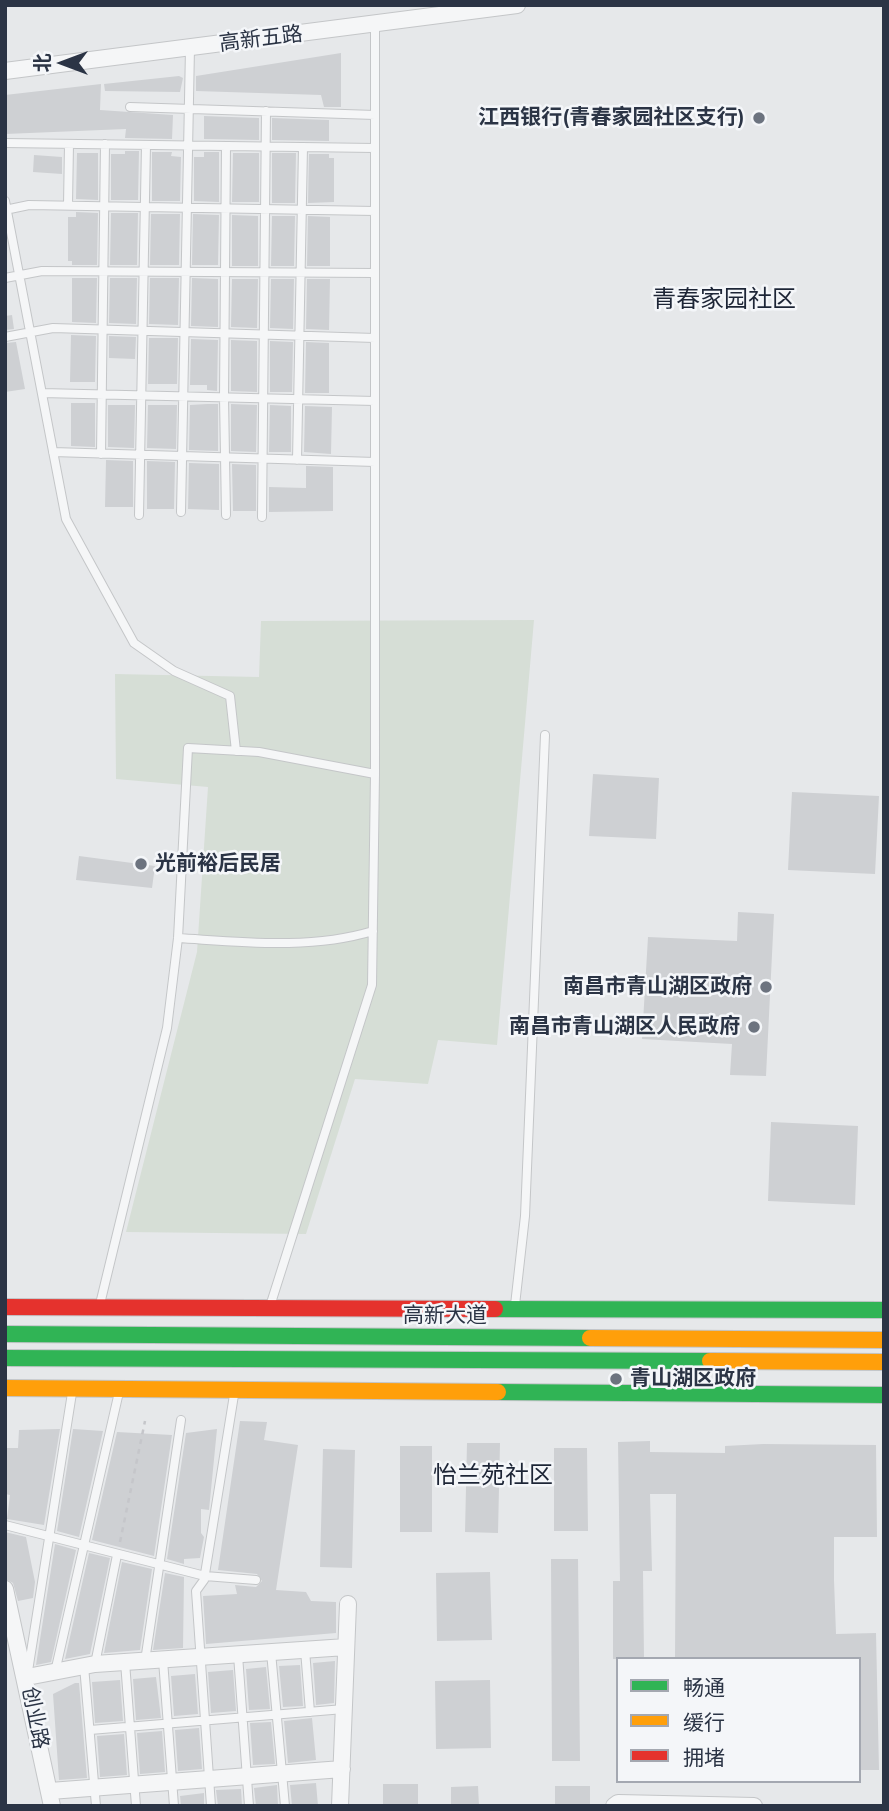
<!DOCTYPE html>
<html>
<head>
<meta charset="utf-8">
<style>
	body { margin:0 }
	#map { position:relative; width:889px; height:1811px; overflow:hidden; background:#e6e8ea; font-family:Mulish,"Noto Sans SC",sans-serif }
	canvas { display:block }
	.frame { position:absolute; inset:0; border:7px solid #2b3445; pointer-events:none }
	.legend { position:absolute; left:616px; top:1657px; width:245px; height:126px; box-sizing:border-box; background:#f4f6f9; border:2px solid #a4a8b1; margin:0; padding:9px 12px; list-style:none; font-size:21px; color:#2b3445 }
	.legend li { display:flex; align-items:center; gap:14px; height:35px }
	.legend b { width:35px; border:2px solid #a4a8b1 }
	.north { position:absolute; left:28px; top:28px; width:70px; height:70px; -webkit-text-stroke:5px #f4f6f9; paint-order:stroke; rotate:270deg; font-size:19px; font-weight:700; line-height:28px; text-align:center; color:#2b3445 }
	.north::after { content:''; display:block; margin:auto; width:24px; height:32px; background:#2b3445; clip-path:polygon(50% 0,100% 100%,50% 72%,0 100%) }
</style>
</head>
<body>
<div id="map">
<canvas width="889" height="1811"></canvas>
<div class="frame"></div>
<ul class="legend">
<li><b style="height:9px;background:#30b455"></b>畅通</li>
<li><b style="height:9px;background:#ff9f0a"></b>缓行</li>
<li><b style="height:9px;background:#e5322d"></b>拥堵</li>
</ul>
<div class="north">北</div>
</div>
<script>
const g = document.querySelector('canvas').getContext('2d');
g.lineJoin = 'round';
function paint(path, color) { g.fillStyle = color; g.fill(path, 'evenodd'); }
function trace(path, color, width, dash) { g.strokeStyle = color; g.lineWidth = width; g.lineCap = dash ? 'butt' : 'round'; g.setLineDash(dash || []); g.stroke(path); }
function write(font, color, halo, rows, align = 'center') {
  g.font = font + ' Mulish,"Noto Sans SC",sans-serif'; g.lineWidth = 5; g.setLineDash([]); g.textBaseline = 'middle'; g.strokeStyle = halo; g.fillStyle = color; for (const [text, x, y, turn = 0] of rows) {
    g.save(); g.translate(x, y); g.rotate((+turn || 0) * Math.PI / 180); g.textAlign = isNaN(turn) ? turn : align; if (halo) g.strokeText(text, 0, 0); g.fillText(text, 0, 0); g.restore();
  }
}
paint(new Path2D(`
	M534 620 497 1045 438 1040 428 1084 355 1079 306 1234 126 1232 197 952 208 787 116 779 115 674 259 677 261 621Z`), '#d6ded6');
paint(new Path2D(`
	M341 53V107H324L321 95 196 91V76Z
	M179 76 183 78 180 92 105 91 104 84Z
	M101 84 100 110 173 115 172 139 125 138 126 129 5 134V95Z
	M204 116 259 118V140L204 139Z
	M272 118 329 120V141L272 140Z
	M125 151H139L138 200H111V154H125Z
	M152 152H172L171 156 181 157 180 201H152Z
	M204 152H219V202L194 201V157H204Z
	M77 153H98V200L76 199Z
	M233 153H259V202H232Z
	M272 153H296L295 203H272Z
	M309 154H329V158H334V202L308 203Z
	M34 155 62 157V174L33 172Z
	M76 212 98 213 97 265H72V261H68V217H76Z
	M111 213H138L137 265H110Z
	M151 214H180L179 265H150Z
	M193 214 219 215 218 265H192Z
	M232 215 258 216V266H232Z
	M272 216H295L294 266H271Z
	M308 216 330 217V266H307Z
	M72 278H97L96 323 72 322Z
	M110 278H137L136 324 109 323Z
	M150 278H179L178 325 149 324Z
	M192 278 218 279V327L191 326Z
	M232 279H258L257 328 231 327Z
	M271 279H294L293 329 270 328Z
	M307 279H330L329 330 306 329Z
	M12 315 14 329 5 330V316Z
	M71 335 96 336 95 382H70Z
	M109 336 136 337 135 359 109 358Z
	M149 338H178L177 384H148Z
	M191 339 218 340 217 391 207 390V385H190Z
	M231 340 257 341V392L231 391Z
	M270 341 293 342 292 392H270Z
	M16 342 25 389 5 392V343Z
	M306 342 329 343V393H305Z
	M71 403H95V447L71 446Z
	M207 404H218V451L189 450 190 405Z
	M231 404 257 405 256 452 231 451Z
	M108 405H135L134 448 108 447Z
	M148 405H177L176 449 147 448Z
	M270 405 291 406V452H269Z
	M305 406 332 407 331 454 304 452Z
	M106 460 133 461V507H105Z
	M147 461 175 462 174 509H147Z
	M189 463 219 464V510L188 509Z
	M232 464 256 465V511H233Z
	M306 466 333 467V511L269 512V487L306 488Z
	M593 774 659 778 656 839 589 836Z
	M792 792 879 796 875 874 788 870Z
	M79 856 155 866 152 888 76 880Z
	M738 912 774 914 766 1076 730 1075 732 1044 642 1039 648 937 737 941Z
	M771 1122 858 1126 855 1205 768 1201Z
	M240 1421 267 1422 264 1440 298 1445 276 1590 306 1592 311 1601 336 1602V1633L206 1644 203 1596 237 1594 235 1585 256 1587 262 1581 257 1574 218 1570Z
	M60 1429 44 1525 7 1519 10 1495 5 1494V1448H18L19 1430Z
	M73 1429 103 1431 79 1537 57 1531Z
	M217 1429 209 1510 201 1509V1533L204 1537 200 1558 184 1559V1564L167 1559 186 1433Z
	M117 1432 172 1435 154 1556 92 1540Z
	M650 1441V1452L725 1453V1446L763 1444 876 1445 877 1537H834V1580L836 1634 876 1633 879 1770H859V1659H675L676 1494H650L652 1571H643L644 1659H613V1581H620L618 1442Z
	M467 1443H500L498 1533 465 1532Z
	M400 1446H432V1532H400Z
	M554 1448H587L588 1531H554Z
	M323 1449 355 1450 352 1568 320 1567Z
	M5 1532 26 1537 35 1582 33 1598 18 1601 13 1583 5 1579Z
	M55 1544 76 1550 51 1662 36 1665Z
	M89 1553 110 1558 90 1654 65 1659Z
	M551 1559H578L580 1761H552Z
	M122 1562 152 1569 140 1650 104 1653Z
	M490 1572 492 1640 437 1641 436 1573Z
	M165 1573 184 1577 183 1648 153 1650Z
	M335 1661 334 1703 316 1705 313 1663Z
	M300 1665 303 1706 283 1707 279 1666Z
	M266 1667 270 1709 249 1710 246 1669Z
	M233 1670 236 1711 211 1713 208 1672Z
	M195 1674 198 1714 174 1716 171 1676Z
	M156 1677 161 1718 136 1720 133 1679Z
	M120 1680 123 1721 95 1723 92 1682Z
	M490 1680 491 1748 436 1749 435 1681Z
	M75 1683H79L87 1778 59 1780 53 1694Z
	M312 1718 316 1760 288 1763 284 1721Z
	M271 1722 275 1764 253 1765 250 1723Z
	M199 1728 202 1769 178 1771 175 1730Z
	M162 1731 165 1772 140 1774 137 1733Z
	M124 1734 127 1775 100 1777 97 1736Z
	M316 1783 318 1806H292L290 1785Z
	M383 1784H418V1806H383Z
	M277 1785 278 1806H256L254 1788Z
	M478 1786 479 1806H451V1787Z
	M555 1786H590V1806H555Z
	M241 1789 242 1806H218L216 1790Z
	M204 1793V1806H181L180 1796Z`), '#ced0d3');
const lane = new Path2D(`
	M130 107 375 115
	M5 143 375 148
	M226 146 224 397 226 515
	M5 201 66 519 134 643 174 671 230 696 236 751
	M68 205 69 144
	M5 210 29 205 375 211
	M5 278 42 271 375 273
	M5 337 53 328 375 338
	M42 393 375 401
	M53 452 375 462
	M101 454 105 144
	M297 460 303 147
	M181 512 190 48
	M139 515 146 145
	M262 517 266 111
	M178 938C243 942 310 950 373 931
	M271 1303 372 985 375 774V25
	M100 1304 167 1028 178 938 188 748 259 752 375 774
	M515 1305 525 1216 545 735
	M5 1525 205 1576 256 1580
	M305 1650 310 1712
	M271 1652 285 1806
	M238 1655 249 1806
	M163 1660 174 1806
	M145 1661 181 1420
	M125 1662 136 1806
	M95 1664 117 1555
	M84 1666 96 1806
	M28 1671 72 1393
	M55 1672 119 1392
	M90 1730 344 1709
	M211 1806 196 1591 204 1580 234 1395`);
const street = new Path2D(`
	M5 71 517 5
	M5 1589 52 1806
	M27 1677 95 1664 346 1647
	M50 1791 342 1769
	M340 1806 348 1604
	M614 1806 618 1803 754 1806`);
const fast = new Path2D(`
	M495 1309 884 1310
	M5 1334 590 1338
	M5 1358 710 1361
	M498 1392 884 1395`);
const slow = new Path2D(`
	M590 1338 884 1340
	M710 1361 884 1362
	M5 1388 498 1392`);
const jam = new Path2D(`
	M5 1307 495 1309`);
trace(lane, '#c4c6c8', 10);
trace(street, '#c4c6c8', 18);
trace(fast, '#c2c5c8', 18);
trace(slow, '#c2c5c8', 18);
trace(jam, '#c2c5c8', 18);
trace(new Path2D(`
	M120 1542 145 1421`), '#c5c6ca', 2.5, [5, 5]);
trace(lane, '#f5f6f7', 8);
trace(street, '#f5f6f7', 16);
trace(fast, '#30b455', 16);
trace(slow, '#ff9f0a', 16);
trace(jam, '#e5322d', 16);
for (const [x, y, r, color] of [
	[759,118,7,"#6c737f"],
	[141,864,7,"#6c737f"],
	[766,987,7,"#6c737f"],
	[754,1027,7,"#6c737f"],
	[616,1379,7,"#6c737f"]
]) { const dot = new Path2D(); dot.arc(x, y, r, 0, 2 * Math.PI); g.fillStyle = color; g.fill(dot); trace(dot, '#f4f6f9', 2.5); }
write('21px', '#2b3445', '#f4f6f9', [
	["高新五路",261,39,-7],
	["高新大道",445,1316],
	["创业路",35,1718,79]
]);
write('bold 21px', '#2b3445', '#f4f6f9', [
	["江西银行(青春家园社区支行)",745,118],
	["光前裕后民居",155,864,"left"],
	["南昌市青山湖区政府",752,987],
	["南昌市青山湖区人民政府",740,1027],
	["青山湖区政府",630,1379,"left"]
], 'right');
write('24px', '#1d2536', '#f4f6f9', [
	["青春家园社区",724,300],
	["怡兰苑社区",493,1476]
]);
</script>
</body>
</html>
